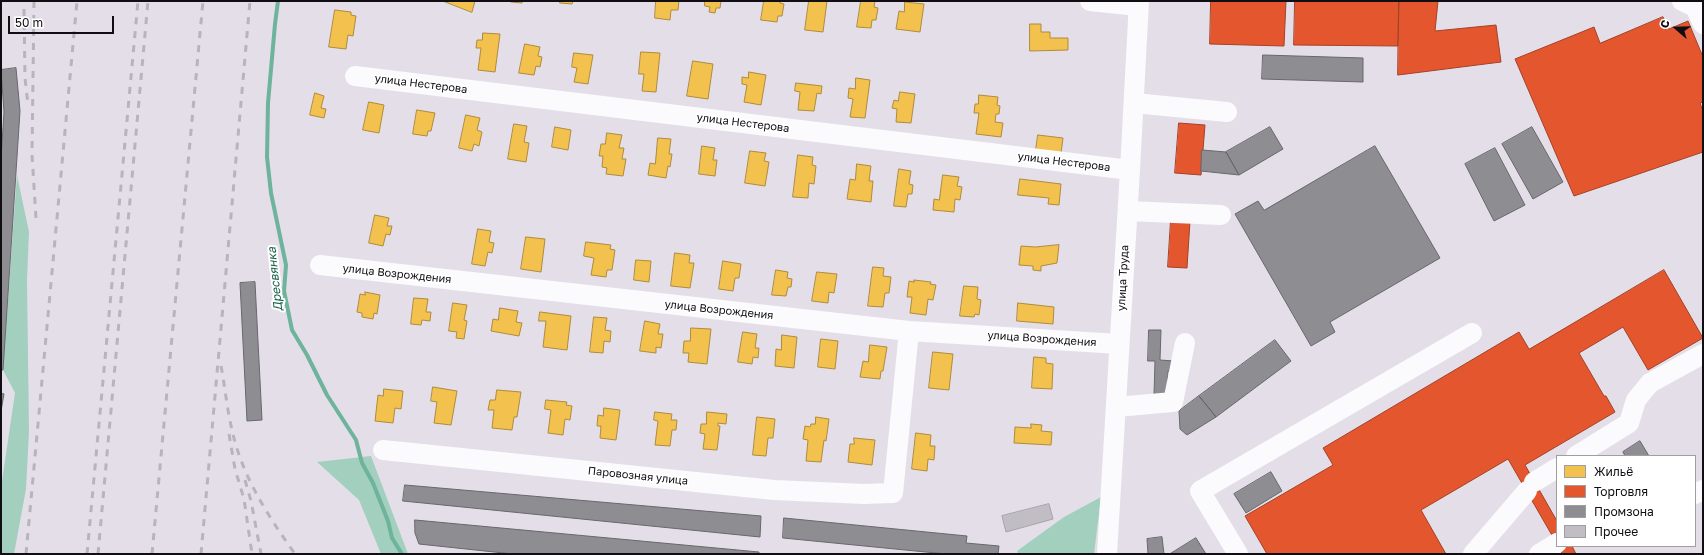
<!DOCTYPE html>
<html>
<head>
<meta charset="utf-8">
<style>
	body { margin:0 }
	#map { position:relative; width:1704px; height:555px; overflow:hidden; background:#e4dee9; font-family:"Golos Text",sans-serif }
	canvas { display:block }
	.frame { position:absolute; inset:0; border:2px solid #100d13; pointer-events:none }
	.legend { position:absolute; left:1556px; top:455px; width:140px; height:92px; box-sizing:border-box; background:#fff; border:1px solid #9f9ea1; margin:0; padding:5px 7px; list-style:none; font-size:12px; color:#100d13 }
	.legend li { display:flex; align-items:center; gap:8px; height:20px }
	.legend b { width:20px; border:1px solid #9f9ea1 }
	.north { position:absolute; left:1656px; top:8px; width:40px; height:40px; -webkit-text-stroke:3px #fff; paint-order:stroke; rotate:290deg; font-size:11px; font-weight:700; line-height:16px; text-align:center; color:#100d13 }
	.north::after { content:''; display:block; margin:auto; width:14px; height:18px; background:#100d13; clip-path:polygon(50% 0,100% 100%,50% 72%,0 100%) }
	.scale { position:absolute; left:8px; top:16px; width:106px; height:18px; box-sizing:border-box; border:2px solid #100d13; border-top:0; padding-left:5px; font-size:12px; line-height:14px; white-space:nowrap; color:#100d13; -webkit-text-stroke:3px #fff; paint-order:stroke }
</style>
</head>
<body>
<div id="map">
<canvas width="1704" height="555"></canvas>
<div class="frame"></div>
<ul class="legend">
<li><b style="height:11px;background:#f2c14e"></b>Жильё</li>
<li><b style="height:11px;background:#e4572e"></b>Торговля</li>
<li><b style="height:11px;background:#8d8d92"></b>Промзона</li>
<li><b style="height:11px;background:#c1bdc5"></b>Прочее</li>
</ul>
<div class="north">С</div>
<div class="scale">50 m</div>
</div>
<script>
const g = document.querySelector('canvas').getContext('2d');
g.lineJoin = 'round';
function paint(path, color) { g.fillStyle = color; g.fill(path, 'evenodd'); }
function trace(path, color, width, dash) { g.strokeStyle = color; g.lineWidth = width; g.lineCap = dash ? 'butt' : 'round'; g.setLineDash(dash || []); g.stroke(path); }
function write(font, color, halo, rows, align = 'center') {
  g.font = font + ' "Golos Text",sans-serif'; g.lineWidth = 4; g.setLineDash([]); g.textBaseline = 'middle'; g.strokeStyle = halo; g.fillStyle = color; for (const [text, x, y, turn = 0] of rows) {
    g.save(); g.translate(x, y); g.rotate((+turn || 0) * Math.PI / 180); g.textAlign = isNaN(turn) ? turn : align; if (halo) g.strokeText(text, 0, 0); g.fillText(text, 0, 0); g.restore();
  }
}
paint(new Path2D(`
	M17 175 29 232 27 280 29 431 26 489 14 554H1V488L15 393 3 370Z
	M371 456 408 554H381L359 500 317 462Z
	M1101 497 1094 554H1018L1017 551 1064 517Z`), '#a3cfbf');
const homes = new Path2D(`
	M443 1H475L472 12Z
	M511 1H522V3L511 2Z
	M560 1H573L572 4 560 3Z
	M656 1H679L678 10H671L670 20 655 18Z
	M705 1H721L720 8H716L715 13 709 12 710 7 705 6Z
	M764 1H780V3L784 4 782 16H778L777 22 761 20Z
	M809 1H827L823 32 805 30Z
	M861 1H875L874 7 878 8 876 20H872L871 28 857 27Z
	M905 2 924 4 920 32 896 29 899 11 904 12Z
	M335 10 351 12V15L356 16 353 36 348 35 346 49 329 47Z
	M1030 24H1041V32H1050V38H1068V50L1030 51Z
	M483 33 500 34 495 72 478 70 481 48H476L477 40H482Z
	M525 44 540 47 538 56 542 57 540 67 536 66 534 75 519 73Z
	M641 52 660 53 656 92 642 91 644 74H639Z
	M574 53 593 55 588 84 574 82 577 68 572 67Z
	M693 61 713 64 708 99 687 96Z
	M749 72 766 75 761 105 744 102 747 85 742 84V77L748 78Z
	M856 78 870 80 865 118 850 117 853 99 848 98 849 88 855 89Z
	M796 83 822 86 821 94 817 93 814 111 798 110 800 92 795 91Z
	M900 92 915 94 911 123 896 122 897 109 892 108 894 100 898 101Z
	M315 93 324 96 321 108 326 109 324 118 310 115Z
	M979 95 998 97 997 105 1000 106 999 114H996L995 122 1003 123 1001 137 976 134 979 113H974L975 104H978Z
	M369 102 384 105 379 133 363 130Z
	M417 110 435 113 431 131H428L427 136 413 134Z
	M466 115 480 118 477 130 482 132 479 146 474 144 472 151 459 148Z
	M514 124 527 126 524 142 529 143 526 162 508 159Z
	M555 127 571 130 568 150 552 147Z
	M607 133 622 135 619 148H624L622 159H626L623 176 606 174 607 168 602 167 603 156H599L601 144H605Z
	M1038 135 1063 138 1061 153 1036 150Z
	M658 138 671 139 669 154H672L670 167 668 166 666 178 648 175 650 163 655 164Z
	M702 146 715 148 713 160H717L715 176 699 174Z
	M750 151 766 153 764 161 769 162 765 186 745 183Z
	M798 155 813 157 812 165 816 166 814 184 809 183 808 198 793 197Z
	M857 164 871 166 869 181H873L871 202 847 199 850 179 855 180Z
	M899 169 911 171 909 184 913 185 912 194H908L906 207 894 206Z
	M943 175 959 177 957 186 962 187 960 200 955 199 954 212 933 210 934 199 939 200Z
	M1020 179 1061 184 1059 205 1048 204 1049 198 1018 195Z
	M375 215 389 218 387 226H392L390 235 386 234 383 246 369 243Z
	M478 229 491 231 489 242 494 243 492 253 488 252 485 266 472 264Z
	M526 237 545 239 541 272 521 269Z
	M586 242 611 245 610 249 615 250 612 270H607L606 277 591 275 594 258 584 256Z
	M1059 245 1057 263 1041 266V271L1033 270V266L1019 265 1021 246 1035 247Z
	M675 253 690 255 689 263H694L690 288 671 286Z
	M636 260 651 261 649 282 634 280Z
	M723 261 741 264 739 278H735L733 291 719 289Z
	M873 267 884 268 883 276 891 277 889 293H885L883 307 868 306Z
	M776 270 788 272 787 278 792 279 791 287H788L786 296 772 295Z
	M817 272 837 274 834 293 829 292 828 303 812 301Z
	M914 280 931 282 930 284 936 285 933 300 928 299 926 315 910 313 912 297H907L909 281 914 282Z
	M964 286 978 287 977 299 981 300 979 315 975 314 974 317 960 316Z
	M365 292 380 295 377 314 374 313 373 319 362 317V313L357 312 360 294 365 295Z
	M414 298 428 299 426 312H431L430 321 422 320 421 325 411 324Z
	M453 303 467 305 464 320 467 321 464 339 456 338 457 332 449 331Z
	M1018 303 1054 307 1053 324 1017 321Z
	M500 308 518 311 516 322 522 323 519 336 491 331 493 319 498 320Z
	M540 312 571 316 567 350 543 347 546 321H539Z
	M594 317 607 318 605 330 611 331 610 342 604 341 603 353 590 352Z
	M645 321 660 324 658 334H663L661 348 656 347V353L640 351Z
	M691 328 711 329 707 364 688 362 689 353H683L684 341H690Z
	M743 332 757 334 755 348H759L758 358 753 357 752 364 738 362Z
	M782 335 797 337 794 368 775 366 776 349 781 350Z
	M821 339 838 341 835 369 818 367Z
	M870 345 887 347 883 371H881L880 379 860 377 863 361 868 362Z
	M933 352 953 354 949 390 929 388Z
	M1034 357 1046 358V363L1053 364 1052 389 1032 388Z
	M433 387 457 391 451 425 434 423 437 402 431 401Z
	M384 389 403 391 401 409 395 408 393 423 375 421 378 395 383 396Z
	M497 390 521 392 517 417H514L512 430 492 428 494 410H488L490 400H495Z
	M546 400 567 402 566 405 572 406 570 420 565 419 563 435 548 433 551 410 545 409Z
	M604 408 620 410 616 440 600 438 601 426H597L598 415 603 416Z
	M655 412 672 414 671 420H677L676 430H672L670 446 655 445 658 421 654 420Z
	M707 412 727 414 726 424 718 423V426H720L717 450 703 449 705 434 700 433 701 424H706Z
	M757 417 775 419 773 438H768L766 456 753 455Z
	M816 417 829 419 826 441 824 440 821 462 806 461 808 440 803 439 805 426 810 427 811 424H815Z
	M1031 424 1042 425 1041 431 1052 432 1051 445 1014 443 1015 427 1031 428Z
	M916 433 931 435 930 446H935L934 460 928 459 927 471 912 469Z
	M854 438 875 440 872 465 848 462 850 444H854Z`);
paint(homes, '#f2c14e');
trace(homes, '#ae8b3c', 1);
const shops = new Path2D(`
	M1211 1H1286L1284 46 1210 44Z
	M1295 1H1399L1398 46 1294 45Z
	M1399 1H1438L1435 31 1496 25 1501 62 1398 75Z
	M1663 17 1669 29 1688 21 1703 57V102L1700 103 1703 111V152L1574 196 1515 59 1594 27 1600 43Z
	M1179 123 1205 125 1201 175 1175 173Z
	M1171 220 1190 221 1187 268 1168 267Z
	M1664 270 1703 338 1648 370 1623 327 1579 353 1604 396H1606L1615 412 1525 465 1557 521V544L1508 459 1421 510 1446 554H1267L1245 516 1333 465 1323 448 1519 332 1529 349Z
	M1558 546H1572L1576 554H1563Z`);
paint(shops, '#e4572e');
trace(shops, '#a44126', 1);
const industry = new Path2D(`
	M1263 55 1363 58V82L1262 79Z
	M16 68 20 111 3 370H1V159L4 112 1 70Z
	M1270 127 1283 149 1239 175 1226 152Z
	M1532 127 1563 182 1533 199 1502 144Z
	M1375 146 1440 258 1330 322 1335 332 1311 346 1235 214 1258 201 1264 210Z
	M1495 148 1525 205 1494 221 1465 164Z
	M1202 150 1226 152 1239 175 1201 171Z
	M255 282 262 420 247 421 240 283Z
	M1149 330H1161L1160 360 1174 361 1173 371H1168L1167 395H1154L1155 361H1148Z
	M1275 340 1291 361 1216 417 1199 396Z
	M1 393 4 394 1 411Z
	M1199 396 1216 417 1187 435 1180 429 1179 411Z
	M1640 441 1649 456H1625L1623 452Z
	M1271 472 1282 491 1246 513 1234 494Z
	M405 485 761 516 760 537 403 501Z
	M784 518 967 536 966 543 999 546 998 554H946L783 538Z
	M415 520 759 552V554H513L419 544 415 533Z
	M1162 537 1164 554H1148L1147 539Z
	M1196 538 1206 554H1170Z`);
paint(industry, '#8d8d92');
trace(industry, '#68676c', 1);
trace(new Path2D(`
	M278 1 275 24 268 103 267 157 271 193 286 265 284 291 292 330 307 355 327 395 356 440 362 463 373 483 388 521 392 538 402 554`), '#6eb39b', 4);
const building = new Path2D(`
	M1049 504 1053 519 1006 532 1002 516Z`);
paint(building, '#c1bdc5');
trace(building, '#a6a2aa', 1);
trace(new Path2D(`
	M1090 1 1138 6
	M1682 1 1695 7 1703 24
	M355 76 1130 170
	M1134 103 1227 112
	M1128 211 1221 215
	M320 265 909 331 1119 344
	M1116 407 1173 402 1185 343
	M383 450 774 490 864 494 893 493 909 331
	M1576 456 1629 423 1636 400 1650 383 1703 354
	M1534 482 1557 468
	M1695 494 1703 490
	M1107 554 1130 170 1139 1
	M1238 554 1200 491 1472 333
	M1473 554 1527 491
	M1539 554 1557 543`), '#fbfafc', 20);
trace(new Path2D(`
	M34 1 32 155 36 218
	M24 9 25 78 28 105
	M221 366C225 387 227 409 232 430 242 476 268 516 295 554
	M229 434 235 469 244 499 252 554
	M245 480 251 501 261 554
	M26 554 77 1
	M87 554 138 1
	M98 554 148 1
	M152 554 203 1
	M201 554 250 1`), '#b7b5b9', 3, [7, 7]);
write('11px', '#100d13', '#fff', [
	["улица Нестерова",421,84,7],
	["улица Нестерова",743,123,7],
	["улица Нестерова",1064,162,7],
	["улица Возрождения",397,274,6],
	["улица Труда",1123,278,-87],
	["улица Возрождения",719,310,6],
	["улица Возрождения",1042,339,4],
	["Паровозная улица",638,476,6]
]);
write('italic 12px', '#196348', '#fff', [
	["Дресвянка",275,279,-96]
]);
</script>
</body>
</html>
